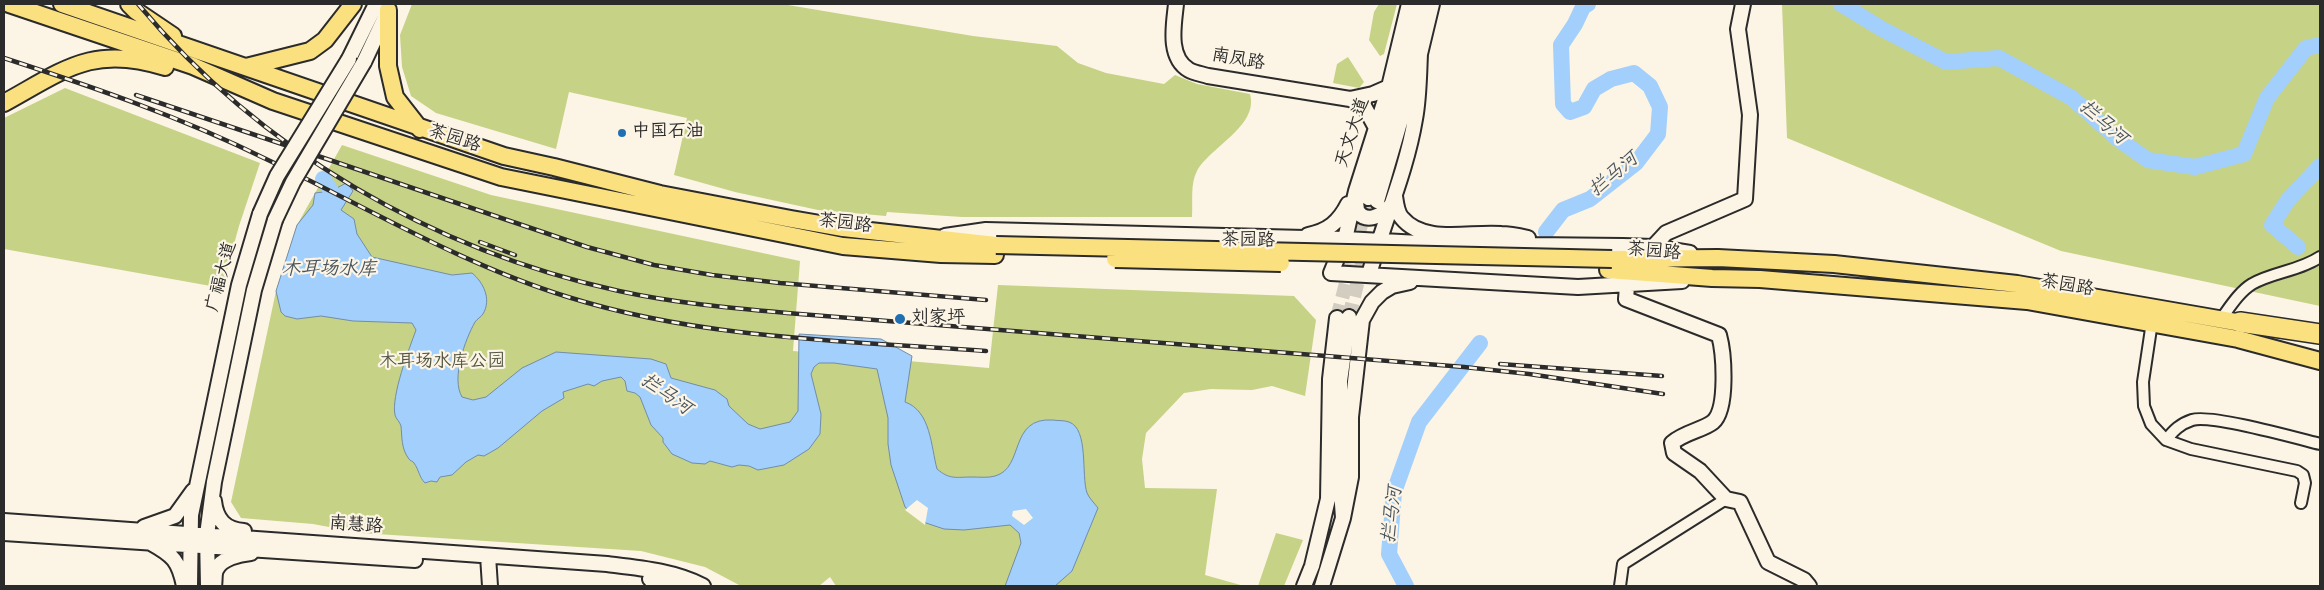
<!DOCTYPE html>
<html>
<head>
<meta charset="utf-8">
<style>
	body { margin:0 }
	#map { position:relative; width:2324px; height:590px; overflow:hidden; background:#fcf5e5; font-family:"Indie Flower",sans-serif }
	canvas { display:block }
	.frame { position:absolute; inset:0; border:5px solid #2b2b2b; pointer-events:none }
</style>
</head>
<body>
<div id="map">
<canvas width="2324" height="590"></canvas>
<div class="frame"></div>
</div>
<script>
const g = document.querySelector('canvas').getContext('2d');
g.lineJoin = 'round';
function paint(path, color) { g.fillStyle = color; g.fill(path, 'evenodd'); }
function trace(path, color, width, dash) { g.strokeStyle = color; g.lineWidth = width; g.lineCap = dash ? 'butt' : 'round'; g.setLineDash(dash || []); g.stroke(path); }
function write(font, color, halo, rows, align = 'center') {
  g.font = font + ' "Indie Flower","LXGW WenKai TC",sans-serif'; g.lineWidth = 4.5; g.setLineDash([]); g.textBaseline = 'middle'; g.strokeStyle = halo; g.fillStyle = color; for (const [text, x, y, turn = 0] of rows) {
    g.save(); g.translate(x, y); g.rotate((+turn || 0) * Math.PI / 180); g.textAlign = isNaN(turn) ? turn : align; if (halo) g.strokeText(text, 0, 0); g.fillText(text, 0, 0); g.restore();
  }
}
paint(new Path2D(`
	M412 4H782L973 36 1057 46 1078 63 1106 73 1164 84 1175 75 1197 84 1250 94C1259 126 1210 147 1197 171 1190 184 1193 202 1192 217H962L887 212 886 216 818 210 735 192 674 175 687 118 569 92 556 149 436 113 411 96 402 67 400 35Z
	M1379 4H1397L1384 54 1380 56 1369 40 1374 12Z
	M1782 4H2320V306L2061 251 1787 138Z
	M1348 57 1364 82 1359 88 1333 83 1337 64Z
	M65 88 260 163 239 226 222 288 4 249V118Z
	M342 145 491 195 800 261 793 351 989 368 998 285 1294 296 1316 320 1305 396 1272 386 1252 390 1211 389 1184 393 1146 433 1142 459 1145 488 1217 489 1205 575 1244 586H836L830 577 819 586H741L705 567 641 551 361 533 313 524 241 518 231 502 276 291 297 225Z
	M1276 533 1303 540 1284 586H1258Z`), '#c6d286');
const water = new Path2D(`
	M347 183 353 191 341 210 354 219 357 234 372 257 452 275 472 273C483 282 492 299 483 314 481 317 477 319 475 322 465 340 451 378 462 397L473 400 486 397 522 368 556 352 651 359 666 364 671 378 715 390 727 399 729 406 748 424 760 429 790 422 798 411 799 334 881 339 912 356 905 402C931 411 931 447 937 469 950 480 956 477 972 477 979 477 989 478 995 476 1025 468 1008 417 1053 420 1058 421 1064 420 1069 422 1089 429 1081 475 1087 493 1089 498 1095 504 1098 508L1072 571 1055 586H1005L1021 543 1019 533 1010 525 964 530 944 529 926 523 905 507 891 465 888 444V418L877 369 834 363H819L814 367 811 374 821 414 820 434 809 449 784 465 758 470 749 466 739 465 732 467 710 461 705 464 692 463 672 454 663 442V438L651 425 640 397 635 393 627 391 625 381 621 377 602 381 594 386 588 384 563 392 564 398 542 411 498 448 484 456 478 455 466 462 452 475 440 477 437 482 431 481 425 483C419 477 419 470 414 463 413 461 410 461 409 459 401 449 402 436 401 426 400 422 396 419 395 415 391 396 409 349 416 330L412 323 353 321 321 316 297 319 285 316 281 312 276 291 297 225 313 205 315 193 331 191Z`);
paint(water, '#a2cffc');
trace(water, '#728da8', 1);
paint(new Path2D(`
	M917 500 928 508 925 525 905 510Z
	M1026 509 1033 518 1024 525 1012 516 1013 511Z`), '#fcf5e5');
trace(new Path2D(`
	M1841 4 1882 29 1946 62 1999 58 2072 98 2118 139 2148 160 2195 167 2244 154 2267 98 2306 48 2320 45
	M323 179 331 191 332 213
	M1546 232 1563 210 1590 199 1636 163 1658 134 1660 107 1650 86 1634 73 1611 79 1594 89 1584 107 1570 112 1563 104 1561 45 1575 24 1583 7 1588 4
	M2298 247 2272 225 2288 200 2320 166
	M1406 586 1389 554 1394 492 1419 422 1480 343`), '#a2cffc', 16);
trace(new Path2D(`
	M1349 317 1367 243
	M1337 318 1368 198`), '#d2cdc0', 14, [14, 7]);
const street = new Path2D(`
	M2221 319C2230 307 2239 292 2252 284 2273 272 2299 271 2320 257
	M2152 322 2143 382 2144 406 2151 424 2166 440 2191 449 2297 471 2303 475 2305 483 2301 503
	M2166 440C2174 430 2180 424 2192 420 2211 414 2296 438 2320 444
	M1620 586 1623 564 1726 499`);
const secondary = new Path2D(`
	M1176 4C1174 24 1167 57 1189 70 1194 73 1202 74 1208 76L1350 99 1364 106 1376 128
	M1409 4 1389 87 1356 191 1345 239 1331 273 1578 287 1682 281
	M349 59 376 4
	M364 62 388 11
	M1350 99 1373 94 1389 87
	M1356 196C1356 200 1356 205 1357 209 1362 225 1384 216 1390 206
	M1395 196C1396 203 1397 213 1402 218 1424 245 1471 231 1501 234 1510 234 1519 236 1528 238
	M1368 198 1411 50 1421 4
	M1377 201 1420 54 1432 4
	M1308 235C1328 231 1339 222 1348 204
	M945 236 986 230 1345 239 1438 244 1623 246 1653 247 1690 253
	M1653 247 1666 233 1745 199 1750 115 1738 29 1743 4
	M1369 275C1383 223 1406 173 1415 119 1419 98 1419 75 1420 54
	M1627 286 1626 299 1719 335C1724 353 1728 409 1713 422 1703 430 1685 432 1672 443L1674 453 1700 471 1726 499 1740 502 1768 562 1804 580 1809 586
	M214 501C216 519 225 530 244 531
	M1343 518 1351 477V417L1362 320 1372 302 1382 292 1392 286 1410 282
	M4 521 607 564C640 568 674 571 703 586
	M144 527 175 516 193 491
	M4 533 415 560
	M151 543C173 555 179 561 184 586
	M488 556 490 586
	M650 579 677 586
	M190 586 191 515 239 285 260 214
	M208 586 207 535 214 482 254 290 275 220
	M214 586C215 582 214 574 216 570 221 558 240 554 251 553
	M1304 586 1312 566 1328 499 1330 379 1337 318
	M1322 586 1343 518 1340 476V381L1349 317`);
const primary = new Path2D(`
	M9 4 193 66 273 101 501 177 843 246 941 254 995 255
	M62 4 504 156 554 167 660 194 791 219 843 228 996 245
	M129 4 136 11 173 36
	M388 10V66L395 97 420 129
	M246 67 310 51 325 40 353 4
	M4 103C64 70 93 44 165 67
	M1612 259 1718 258 1834 264 2017 284 2253 325
	M1608 270 1712 278 1760 279 2027 301 2238 339 2320 361`);
const highway = new Path2D(`
	M2240 322 2320 334`);
trace(street, '#2b2b2b', 14);
trace(secondary, '#2b2b2b', 18);
trace(primary, '#2b2b2b', 20);
trace(highway, '#2b2b2b', 22);
trace(street, '#fcf5e5', 10);
trace(secondary, '#fcf5e5', 14);
trace(primary, '#fbe080', 16);
trace(highway, '#fbe080', 19);
const rail = new Path2D(`
	M138 4C261 151 432 250 619 291 674 303 731 308 787 313L1464 367 1529 374 1663 394
	M4 58C93 87 181 117 266 159 366 207 461 264 568 297 702 339 847 341 986 351
	M136 95 285 145
	M309 153 587 247 654 265 712 275 780 283 986 300
	M480 242 515 255
	M1500 364 1662 376`);
trace(rail, '#2b2b2b', 4.5);
trace(rail, '#fcf5e5', 2.5, [8]);
const secondaryBridge = new Path2D(`
	M260 214 277 176 349 59
	M275 220 293 182 364 62`);
const primaryBridge = new Path2D(`
	M996 245 1612 259
	M1115 259 1281 263`);
trace(secondaryBridge, '#2b2b2b', 18, []);
trace(primaryBridge, '#2b2b2b', 20, []);
trace(secondaryBridge, '#fcf5e5', 14);
trace(primaryBridge, '#fbe080', 16);
for (const [x, y, r, color] of [
	[622,133,5,"#1f6fb2"],
	[900,319,6,"#1f6fb2"]
]) { const dot = new Path2D(); dot.arc(x, y, r, 0, 2 * Math.PI); g.fillStyle = color; g.fill(dot); trace(dot, '#fcf5e5', 2); }
write('18px', '#2b2b2b', '#fcf5e5', [
	["南凤路",1238,61,10],
	["天文大道",1354,133,-72],
	["茶园路",454,140,18],
	["茶园路",845,225,7],
	["茶园路",1248,242,1],
	["茶园路",1654,253,5],
	["广福大道",223,277,-75],
	["茶园路",2067,287,10],
	["南慧路",356,527,4]
]);
write('18px', '#2b2b2b', '#fcf5e5', [
	["中国石油",632,133],
	["刘家坪",911,319]
], 'left');
write('18px', '#525542', '#fcf5e5', [
	["木耳场水库公园",442,363]
]);
write('italic 19px', '#49545f', '#fcf5e5', [
	["拦马河",2102,124,41],
	["拦马河",1615,176,-40],
	["木耳场水库",329,271],
	["拦马河",665,396,35],
	["拦马河",1394,515,-83]
]);
</script>
</body>
</html>
